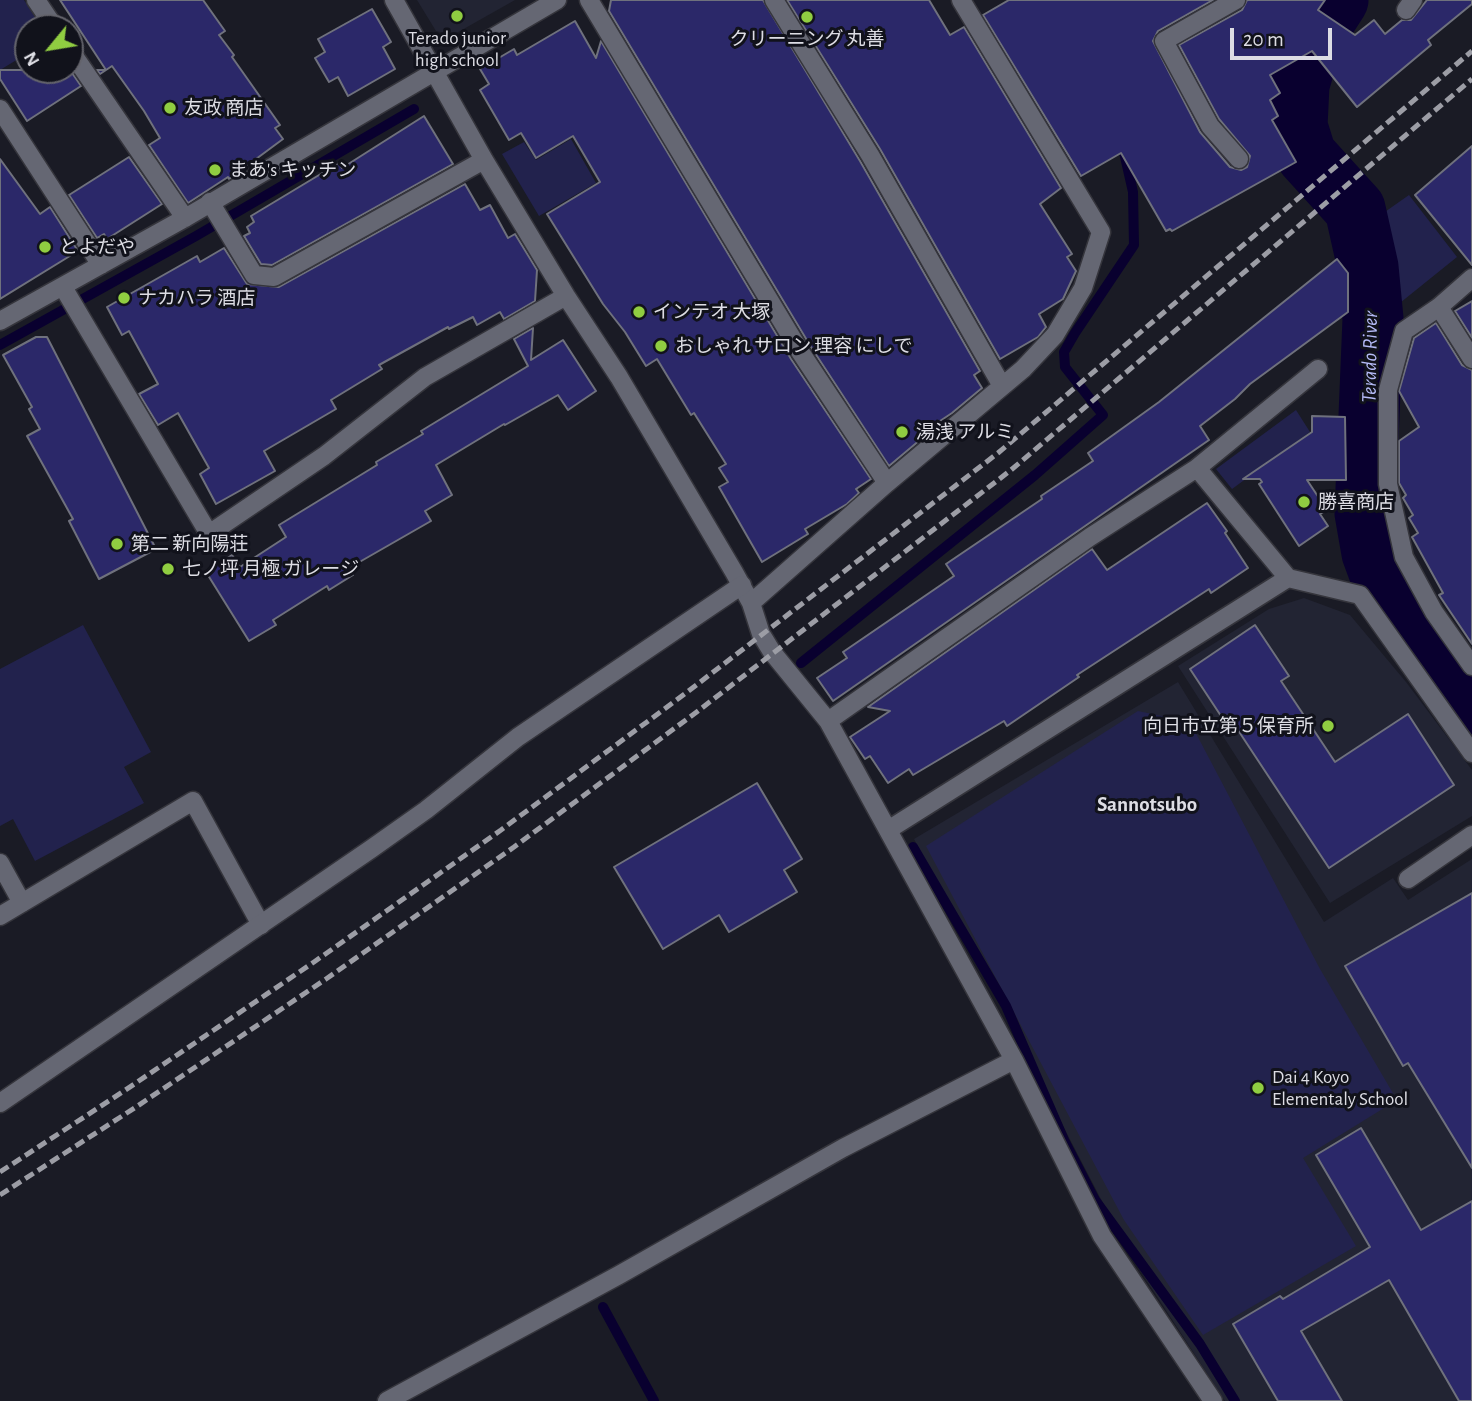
<!DOCTYPE html>
<html>
<head>
<meta charset="utf-8">
<style>
	body { margin:0 }
	#map { position:relative; width:1472px; height:1401px; overflow:hidden; background:#1a1b25; font-family:"Alegreya Sans",sans-serif }
	canvas { display:block }
	.north { position:absolute; left:14px; top:14px; width:70px; height:70px; box-sizing:border-box; background:#11121b; border:2px solid #63636b; border-radius:50%; rotate:240deg; font-size:19px; font-weight:700; line-height:28px; text-align:center; color:#dddde4 }
	.north::after { content:''; display:block; margin:auto; width:24px; height:32px; background:#90cd41; clip-path:polygon(50% 0,100% 100%,50% 72%,0 100%) }
	.scale { position:absolute; left:1230px; top:28px; width:102px; height:32px; box-sizing:border-box; border:4px solid #dddde4; border-top:0; padding-left:9px; font-size:21px; line-height:24px; white-space:nowrap; color:#dddde4; -webkit-text-stroke:5px #11121b; paint-order:stroke }
</style>
</head>
<body>
<div id="map">
<canvas width="1472" height="1401"></canvas>
<div class="north">N</div>
<div class="scale">20 m</div>
</div>
<script>
const g = document.querySelector('canvas').getContext('2d');
g.lineJoin = 'round';
function paint(path, color) { g.fillStyle = color; g.fill(path, 'evenodd'); }
function trace(path, color, width, dash) { g.strokeStyle = color; g.lineWidth = width; g.lineCap = dash ? 'butt' : 'round'; g.setLineDash(dash || []); g.stroke(path); }
function write(font, color, halo, rows, align = 'center') {
  g.font = font + ' "Alegreya Sans","Noto Sans JP",sans-serif'; g.lineWidth = 6; g.setLineDash([]); g.textBaseline = 'middle'; g.strokeStyle = halo; g.fillStyle = color; for (const [text, x, y, turn = 0] of rows) {
    g.save(); g.translate(x, y); g.rotate((+turn || 0) * Math.PI / 180); g.textAlign = isNaN(turn) ? turn : align; if (halo) g.strokeText(text, 0, 0); g.fillText(text, 0, 0); g.restore();
  }
}
paint(new Path2D(`
	M417 0H515L453 35 436 31Z
	M1304 598 1350 615 1406 682 1472 770V816L1330 903 1178 666 1269 609Z
	M1178 682 1324 922 1393 878 1408 900 1472 859V1401H1225L1130 1255 914 839Z`), '#222433');
paint(new Path2D(`
	M0 0H24L42 28H28V53L0 70Z
	M571 139 596 183 539 216 502 154 524 142 536 160Z
	M1409 195 1457 257 1385 315 1384 263 1372 221Z
	M1296 410 1310 432 1232 489 1216 469Z
	M83 625 151 752 124 767 144 803 35 861 13 819 0 826V669Z
	M1138 711 1190 722 1320 969 1397 1100 1303 1158 1356 1246 1203 1335 1124 1220 926 846Z`), '#22224d');
trace(new Path2D(`
	M0 345 196 236 414 109
	M801 663 1035 475 1103 415 1065 367 1064 352 1075 333 1134 245 1133 192 1123 148
	M913 847 1006 1006 1064 1140 1095 1200 1200 1344 1235 1401
	M603 1307 654 1401`), '#09002f', 10);
trace(new Path2D(`
	M1338 0 1311 42 1299 85 1297 126 1306 155 1355 209 1368 267 1373 319 1365 513 1372 553 1389 599 1472 714`), '#09002f', 61);
const building = new Path2D(`
	M60 0H203L225 31 219 35 234 55 232 57 280 125 275 128 283 139 229 179 228 177 188 203 149 145 160 138 144 111 112 66 100 74 97 70H106Z
	M611 0H763L860 161 980 371 974 375 982 388 952 413 931 427 933 429 889 466 811 347 609 11Z
	M787 0H929L950 35 964 27 1061 188 1040 204 1072 254 1067 257 1076 271 1063 299 1039 314 1046 327 1038 337 1000 359 880 149Z
	M1009 0H1213L1158 31 1153 41 1200 132 1230 167 1241 170 1247 167 1250 156 1219 119 1179 45 1242 10 1247 0H1325L1318 10 1355 35 1374 20 1385 34 1402 20H1411L1427 0H1472V4L1428 40 1431 45 1357 107 1312 51 1270 75 1280 93 1270 100 1278 116 1272 120 1296 162 1172 231 1170 229 1166 231 1121 153 1081 176 983 15Z
	M372 9 391 42 383 47 395 69 348 96 338 77 329 82 315 58 325 52 318 39Z
	M575 21 596 58 601 41 791 359 871 479 856 489 859 493 847 504 805 529 808 534 762 562 719 487 728 482 719 468 726 464 694 413 691 415 657 359 646 366 625 332 603 304 547 214 600 182 573 136 536 158 521 133 509 140 480 90 489 84 480 69 514 49 517 55Z
	M0 70H70L81 86 27 121 0 79Z
	M424 116 453 164 272 265 261 264 244 236 250 233 247 227 254 222 251 216 339 163 342 168Z
	M1472 146V265L1415 195Z
	M129 157 162 204 107 239 104 234 97 238 69 195Z
	M0 159 40 214 50 207 78 251 0 299Z
	M465 184 480 210 490 205 508 238 515 234 537 270 535 301 504 319 500 312 477 325 473 317 449 329 448 327 379 365 382 369 331 400 336 409 264 451 275 471 216 504 200 474 209 468 178 413 158 425 139 394 158 384 129 331 122 335 107 307 197 256 200 262 224 248 247 284 279 287Z
	M1337 259 1348 273V312L1250 384 1235 399 1200 426 1209 440 833 701 817 678 847 658 843 652 954 576 946 564 1042 499 1041 496 1093 461 1088 453 1159 402Z
	M1472 301V338L1455 311Z
	M1436 323 1462 365 1472 370V644L1439 595 1443 593 1412 537 1418 533 1409 518 1413 515 1403 498 1406 495 1399 483V441L1419 427 1399 391 1414 338Z
	M533 328 531 360 563 340 596 391 568 410 558 395 505 425 504 424 436 465 452 495 425 511 431 521 349 568 353 575 329 590 327 586 273 620 276 625 249 641 206 572 232 555 240 567 286 537 279 525 377 465 376 462 423 434 421 431 528 366 514 339Z
	M36 337H47L156 549 99 579 69 521 73 519 27 436 40 429 29 409 32 407 3 355Z
	M1312 416 1345 417 1346 480H1307L1327 510 1320 514 1328 526 1299 546 1259 484 1262 482 1260 479H1243L1312 432Z
	M1207 503 1227 531 1225 533 1248 568 1211 593 1209 589 1077 675 1079 677 1007 726 1004 721 913 775 909 769 888 783 870 756 865 759 850 737 890 711 868 707 1092 549 1107 570Z
	M1255 625 1289 676 1281 681 1335 762 1408 714 1454 785 1329 868 1228 715 1223 719 1190 669Z
	M757 783 802 859 784 870 797 892 729 932 719 915 663 949 614 867Z
	M1472 893V1168L1408 1063 1403 1066 1345 966Z
	M1361 1128 1421 1230 1472 1201V1401H1459L1389 1280 1301 1331 1342 1401H1278L1233 1324 1280 1296 1283 1299 1370 1247 1316 1155Z`);
paint(building, '#2b2869');
trace(building, '#6f717d', 2);
const street = new Path2D(`
	M36 0 55 28
	M394 0 484 160 566 296 619 377 734 572 751 603 761 634 772 652 828 721 1014 1060 1102 1236 1213 1401
	M589 0 801 353 887 483
	M774 0 870 155 1002 386
	M1236 0 1164 41 1210 126 1239 159
	M1406 10 1413 0
	M70 50 185 218
	M0 109 101 265
	M210 202 254 275 274 277 484 160
	M1472 278 1439 307 1404 331 1388 390V484L1404 557 1434 612 1472 666
	M63 287 209 534 324 456 425 377 566 296
	M1439 307 1472 359
	M0 321 185 218 557 0
	M1197 468 1288 578
	M751 603 887 483 1023 369 1055 335 1083 288 1101 232 961 0
	M828 721 1090 537 1197 468 1318 369
	M888 830 1288 578 1360 595 1472 753
	M0 863 22 903
	M1408 879 1472 835
	M0 916 193 801 261 925
	M387 1401 619 1275 843 1148 1014 1060`);
const secondary = new Path2D(`
	M0 1103 371 849 426 810 518 737 742 585`);
trace(street, '#35353c', 21);
trace(secondary, '#35353c', 21);
trace(street, '#656773', 18);
trace(secondary, '#656773', 18);
trace(new Path2D(`
	M0 1172 124 1091 314 962 501 830 686 693 998 453 1472 51
	M0 1195 136 1107 326 979 514 847 698 711 1011 470 1472 79`), '#9c9da5', 5, [10, 5]);
for (const [x, y, r, color] of [
	[457,16,7,"#90cd41"],
	[807,17,7,"#90cd41"],
	[170,108,7,"#90cd41"],
	[215,170,7,"#90cd41"],
	[45,247,7,"#90cd41"],
	[124,298,7,"#90cd41"],
	[639,312,7,"#90cd41"],
	[661,346,7,"#90cd41"],
	[902,432,7,"#90cd41"],
	[1304,502,7,"#90cd41"],
	[117,544,7,"#90cd41"],
	[168,569,7,"#90cd41"],
	[1328,726,7,"#90cd41"],
	[1258,1088,7,"#90cd41"]
]) { const dot = new Path2D(); dot.arc(x, y, r, 0, 2 * Math.PI); g.fillStyle = color; g.fill(dot); trace(dot, '#11121b', 2.5); }
write('19px', '#dddde4', '#11121b', [
	["Terado junior",457,38,"center"],
	["high school",457,60,"center"],
	["クリーニング 丸善",807,39,"center"],
	["友政 商店",184,108],
	["まあ's キッチン",229,170],
	["とよだや",59,247],
	["ナカハラ 酒店",138,298],
	["インテオ 大塚",653,312],
	["おしゃれ サロン 理容 にしで",675,346],
	["湯浅 アルミ",916,432],
	["勝喜商店",1318,502],
	["第二 新向陽荘",131,544],
	["七ノ坪 月極 ガレージ",182,569],
	["向日市立第５保育所",1314,726,"right"],
	["Dai 4 Koyo",1272,1077],
	["Elementaly School",1272,1099]
], 'left');
write('italic 21px', '#b5bbf7', '#11121b', [
	["Terado River",1370,357,-89]
]);
write('bold 21px', '#dddde4', '#11121b', [
	["Sannotsubo",1147,805]
]);
</script>
</body>
</html>
